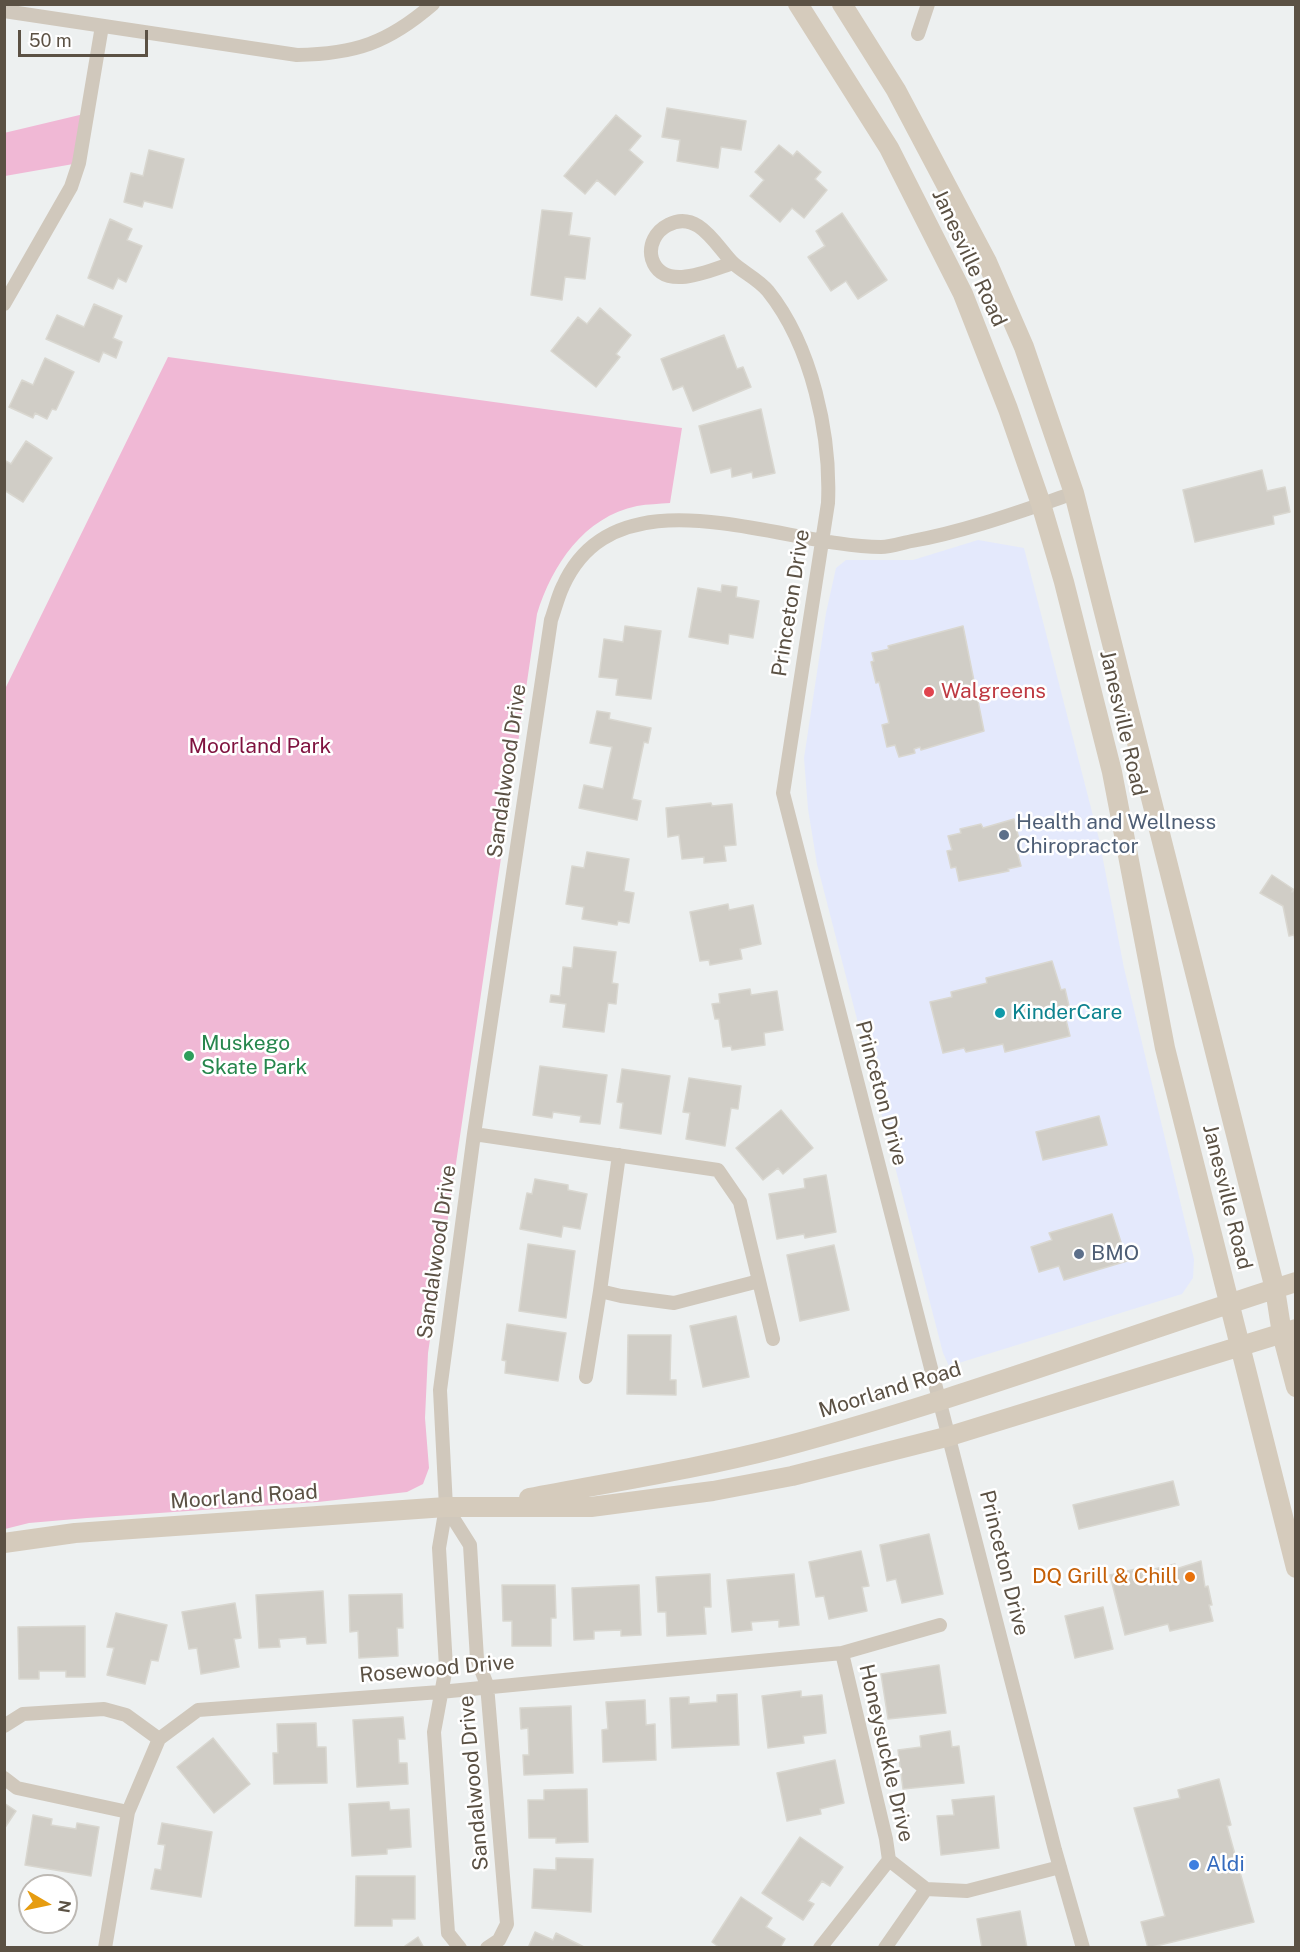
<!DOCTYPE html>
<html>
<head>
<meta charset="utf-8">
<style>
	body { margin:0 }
	#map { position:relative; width:1300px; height:1952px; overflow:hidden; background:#edf0f0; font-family:"Public Sans",sans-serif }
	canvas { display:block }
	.frame { position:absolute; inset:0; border:6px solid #5b5144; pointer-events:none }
	.north { position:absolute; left:18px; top:1874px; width:60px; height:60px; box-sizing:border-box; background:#fff; border:2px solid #bdb9b4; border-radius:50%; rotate:99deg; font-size:16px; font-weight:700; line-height:24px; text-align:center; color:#5b5144 }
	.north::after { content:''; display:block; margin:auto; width:21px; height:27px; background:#e69c10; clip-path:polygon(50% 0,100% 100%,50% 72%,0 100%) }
	.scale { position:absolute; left:18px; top:30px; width:130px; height:27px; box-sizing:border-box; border:3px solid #5b5144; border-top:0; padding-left:8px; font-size:18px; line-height:21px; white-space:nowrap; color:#5b5144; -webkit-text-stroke:4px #fff; paint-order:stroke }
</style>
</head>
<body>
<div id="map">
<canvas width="1300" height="1952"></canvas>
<div class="frame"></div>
<div class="north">N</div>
<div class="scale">50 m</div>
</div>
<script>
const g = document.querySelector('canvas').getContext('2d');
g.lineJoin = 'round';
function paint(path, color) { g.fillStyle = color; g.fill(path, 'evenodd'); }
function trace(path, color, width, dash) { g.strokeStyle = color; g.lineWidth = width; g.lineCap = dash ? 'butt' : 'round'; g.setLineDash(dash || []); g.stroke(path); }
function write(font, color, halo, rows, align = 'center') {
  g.font = font + ' "Public Sans",sans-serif'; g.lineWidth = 5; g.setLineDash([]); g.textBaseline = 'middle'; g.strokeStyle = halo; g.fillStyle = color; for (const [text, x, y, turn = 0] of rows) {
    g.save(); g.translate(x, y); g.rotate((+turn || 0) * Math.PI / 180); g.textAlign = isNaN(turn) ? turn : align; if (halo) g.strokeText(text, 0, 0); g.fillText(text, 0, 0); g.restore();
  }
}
paint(new Path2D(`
	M978 540 1024 548 1099 839 1124 968 1194 1259 1193 1278 1182 1294 949 1366 943 1353 817 864 808 809 804 758 826 613 836 568 846 560H913Z`), '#e4e9fc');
paint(new Path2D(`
	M88 113 79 163 5 176 4 133Z
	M168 357 682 428 670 503C659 504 648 504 637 506 584 517 552 565 537 614L428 1353 425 1418 429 1468 423 1484 407 1492 318 1502 87 1518 29 1523 5 1529V689Z`), '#f0b8d5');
const building = new Path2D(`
	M667 108 746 121 741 150 721 147 718 168 677 161 680 140 662 137Z
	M616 115 641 136 629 150 643 162 615 195 597 180 585 194 564 176Z
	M779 145 793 156 797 151 821 172 815 179 827 190 804 218 792 208 780 222 750 196 764 180 755 172Z
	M149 150 184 159 172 208 144 201 142 207 124 202 131 173 143 176Z
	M542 210 572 213 569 235 590 238 585 279 565 277 562 300 531 295Z
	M842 213 887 280 858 299 846 281 831 291 808 257 825 246 816 231Z
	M110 219 132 229 127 240 142 246 126 282 118 278 113 289 88 278Z
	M94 304 122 316 113 338 122 342 116 358 103 352 99 362 46 339 57 315 84 327Z
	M600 308 631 335 616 354 620 357 596 387 551 351 578 317 587 324Z
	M724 335 737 369 743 367 751 387 693 411 683 386 673 390 661 359Z
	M45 358 74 372 56 410 52 409 47 419 35 413 33 418 9 407 22 380 33 385Z
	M761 409 775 473 753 478 752 472 732 477 731 468 711 473 699 426Z
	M26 441 52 458 23 502 4 490V460L11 464Z
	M1262 470 1267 491 1285 487 1290 512 1273 516 1274 524 1195 542 1183 490Z
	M722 585 737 587 736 597 759 601 753 638 729 634 728 644 689 637 698 588 721 592Z
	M625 626 661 631 651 699 616 695 618 679 599 677 604 639 623 642Z
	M963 626 984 731 921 750 920 747 914 749 915 753 899 757 895 745 887 747 882 725 889 723 879 682 876 683 871 662 874 661 872 653 889 649 888 646Z
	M597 711 610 713 609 719 651 728 648 743 644 742 632 799 641 801 637 820 579 808 584 785 603 789 612 747 590 743Z
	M711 803 712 806 732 804 736 845 724 846 726 861 704 863V857L682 859 679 835 668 837 666 808Z
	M1014 819 1019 839 1014 840 1021 866 1008 869 1009 871 959 881 956 867 951 868 947 851 952 850 948 836 961 833 960 829 981 824 983 828Z
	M587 852 629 859 624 891 634 893 629 923 618 921 617 925 582 919 584 907 566 904 572 866 584 868Z
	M1272 875 1293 889 1292 892 1296 887V946L1294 935 1289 936 1283 906 1260 893Z
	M728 904 729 910 753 905 761 944 740 949 742 959 710 965 709 960 700 961 690 912Z
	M574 947 616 952 612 983 618 984 616 1004 608 1003 604 1032 563 1027 566 1004 550 1002 551 995 560 996 563 967 572 968Z
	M1052 961 1061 990 1065 989 1069 1006 1065 1007 1066 1020 1070 1036 1005 1052 1003 1044 966 1052 964 1048 943 1053 930 1002 952 997 951 992 987 983 986 978Z
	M750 989 751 995 777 991 783 1030 764 1033 765 1045 732 1050 731 1046 723 1047 719 1019H715L712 1004 720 1003 719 994Z
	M540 1066 607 1075 600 1124 580 1122 581 1116 553 1112 552 1118 533 1115Z
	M622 1069 670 1076 661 1134 620 1128 623 1103 617 1102Z
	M689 1078 741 1086 738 1109 731 1108 725 1146 686 1139 690 1113 683 1112Z
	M781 1110 813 1148 783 1174 778 1168 763 1180 736 1148Z
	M1099 1116 1107 1145 1043 1160 1036 1132Z
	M826 1175 836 1232 805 1238 804 1234 777 1239 769 1194 805 1188 804 1179Z
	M535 1179 568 1185V1190L587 1194 580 1229 563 1226 561 1237 520 1229 527 1193 532 1194Z
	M1112 1214 1127 1261 1064 1280 1059 1266 1039 1272 1031 1247 1052 1240 1049 1233Z
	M528 1244 575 1251 566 1318 519 1311Z
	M834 1245 849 1310 800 1321 787 1255Z
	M736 1316 749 1377 703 1387 690 1326Z
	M507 1324 566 1333 558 1381 505 1373 506 1361 502 1360Z
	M628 1335H671L670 1380H676V1395L627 1394Z
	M1173 1481 1179 1505 1079 1529 1073 1505Z
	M929 1534 943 1594 902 1603 896 1579 887 1581 880 1545Z
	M861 1551 869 1586 862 1587 867 1611 829 1619 824 1596 816 1597 809 1562Z
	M1201 1561 1205 1587 1208 1586 1212 1605H1209L1213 1621 1170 1631 1168 1624 1125 1635 1110 1575 1140 1568 1143 1577 1152 1575 1150 1570 1175 1564 1176 1569Z
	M710 1574 711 1607H704L706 1634 667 1636 666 1612H658L656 1577Z
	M794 1574 799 1625 779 1627V1620L751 1622 752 1630 732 1632 727 1580Z
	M502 1585H555L556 1618H551V1646H512V1621H503Z
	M639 1585 641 1635 621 1636V1630L594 1631V1639L574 1640 572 1588Z
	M323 1591 326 1643 307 1644 306 1637 279 1639 280 1647 259 1648 256 1595Z
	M402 1594 403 1628H397L398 1656 359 1658 358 1631 350 1632 349 1595Z
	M235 1603 241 1638 234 1639 239 1667 201 1674 197 1648 189 1649 182 1612Z
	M1103 1607 1113 1649 1075 1658 1065 1616Z
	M116 1613 167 1625 158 1661 151 1660 145 1684 107 1675 114 1648 107 1647Z
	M85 1626V1677H66V1671H39V1679H19L18 1627Z
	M939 1665 946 1713 888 1719 881 1674Z
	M801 1691V1697L822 1695 826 1733 803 1736 804 1743 768 1748 762 1696Z
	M737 1694 739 1745 672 1748 670 1698 689 1697V1704L717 1702V1695Z
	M645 1700 646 1725 655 1724 656 1760 603 1762 602 1730 608 1729 606 1702Z
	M571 1706 573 1773 524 1775 523 1755H529L528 1728 521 1729 520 1708Z
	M403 1717 405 1739H398L399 1763H407L408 1784 357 1787 353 1720Z
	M316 1723 317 1747H326L327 1783 274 1784 273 1753H278L277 1724Z
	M950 1731 952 1747 959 1746 964 1783 903 1789 898 1750 921 1747 920 1736Z
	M213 1738 250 1784 214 1813 177 1767Z
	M835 1760 844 1803 820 1809 821 1814 787 1821 777 1773Z
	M1219 1779 1231 1825 1227 1826 1254 1922 1148 1948 1141 1922 1165 1916 1134 1808 1180 1798 1178 1790Z
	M587 1789 588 1842 556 1843V1838H529L528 1800H544V1790Z
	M994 1796 999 1848 941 1855 937 1816 954 1815 952 1800Z
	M389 1802 390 1810 409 1809 411 1847 387 1849V1854L352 1856 349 1804Z
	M4 1803 16 1811 4 1829Z
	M33 1815 52 1819 51 1825 76 1829 77 1823 99 1827 91 1876 25 1865Z
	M162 1823 212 1832 201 1897 151 1889 155 1869 161 1870 165 1845 158 1844Z
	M800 1837 843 1867 830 1886 822 1881 808 1901 814 1904 803 1920 762 1893Z
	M556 1858 593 1859 591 1912 532 1908 534 1869 556 1870Z
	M356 1876H415V1919H392V1926H355Z
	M741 1897 772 1918 766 1927 785 1939 780 1948H720L712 1942Z
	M1020 1911 1027 1948H982L977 1919Z
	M535 1932 553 1940 556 1933 586 1948H528Z
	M418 1937 424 1948H402Z`);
paint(building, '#d0cdc6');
trace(building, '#d9d7d0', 1.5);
trace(new Path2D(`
	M4 11 297 55C355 54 388 43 433 4
	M918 34 928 4
	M733 263C711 270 663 293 652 259 648 245 656 231 668 225 698 209 716 246 733 263 744 273 758 279 768 291 812 346 831 435 828 503L783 793 1055 1850 1083 1948
	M4 304 71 187 79 163 102 26
	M474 1134 718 1170 740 1202 773 1339
	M600 1291 619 1155
	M586 1377 600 1291 621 1296 674 1303 759 1281
	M446 1507 470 1545 477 1659 487 1685 507 1924 499 1940 487 1948
	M842 1653 886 1839 889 1860 926 1889 967 1891 1060 1867
	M4 1726 23 1714 104 1709 126 1715 159 1739
	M4 1778 17 1788 128 1812
	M105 1948 128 1812 159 1739 198 1710 440 1692 842 1653 940 1625
	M460 1948 448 1933 434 1732 446 1667 439 1548 446 1507 440 1390 474 1134 551 620C555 609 558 596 563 586 617 466 784 547 881 547 891 547 902 543 912 541 967 531 1021 511 1074 493
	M820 1948 889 1860
	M885 1948 926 1889`), '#d0c8bc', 14);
trace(new Path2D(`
	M798 4 889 148 963 294 1008 409 1041 504 1064 582 1112 772 1165 1048 1296 1568
	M842 4 896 90 987 262 1024 347 1074 493 1275 1289 1282 1334 1296 1387
	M529 1498C612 1482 696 1469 778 1448 953 1402 1123 1337 1296 1282
	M4 1543 75 1533 446 1507H591L713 1491 792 1476 950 1436 1296 1329`), '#d5cbbc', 20);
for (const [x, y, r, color] of [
	[929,692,6,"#e0444e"],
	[1004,835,6,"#5c6f8a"],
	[1000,1013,6,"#0f9aa8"],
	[189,1056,6,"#2e9e5b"],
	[1079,1254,6,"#5c6f8a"],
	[1190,1577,6,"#e8710a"],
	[1194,1865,6,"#3f7fe0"]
]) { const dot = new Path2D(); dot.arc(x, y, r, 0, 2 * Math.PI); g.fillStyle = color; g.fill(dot); trace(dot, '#fff', 2); }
write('21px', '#5b5144', '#fff', [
	["Janesville Road",969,258,65],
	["Princeton Drive",791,603,-81],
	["Janesville Road",1123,723,77],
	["Sandalwood Drive",507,771,-82],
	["Princeton Drive",881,1093,75],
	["Janesville Road",1227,1197,76],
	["Sandalwood Drive",437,1252,-82],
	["Moorland Road",890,1390,-17],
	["Moorland Road",244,1497,-4],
	["Princeton Drive",1004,1563,76],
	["Rosewood Drive",437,1669,-5],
	["Honeysuckle Drive",886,1753,77],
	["Sandalwood Drive",474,1783,-95]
]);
write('21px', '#be3a42', '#fff', [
	["Walgreens",941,692]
], 'left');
write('21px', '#7f123f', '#fff', [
	["Moorland Park",260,747]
]);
write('21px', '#4e5e75', '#fff', [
	["Health and Wellness",1016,823],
	["Chiropractor",1016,847],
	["BMO",1091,1254]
], 'left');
write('21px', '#0d838f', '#fff', [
	["KinderCare",1012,1013]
], 'left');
write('21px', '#27864d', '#fff', [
	["Muskego",201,1044],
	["Skate Park",201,1068]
], 'left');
write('21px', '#c56008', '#fff', [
	["DQ Grill & Chill",1178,1577]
], 'right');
write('21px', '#366cbe', '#fff', [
	["Aldi",1206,1865]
], 'left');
</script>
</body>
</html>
